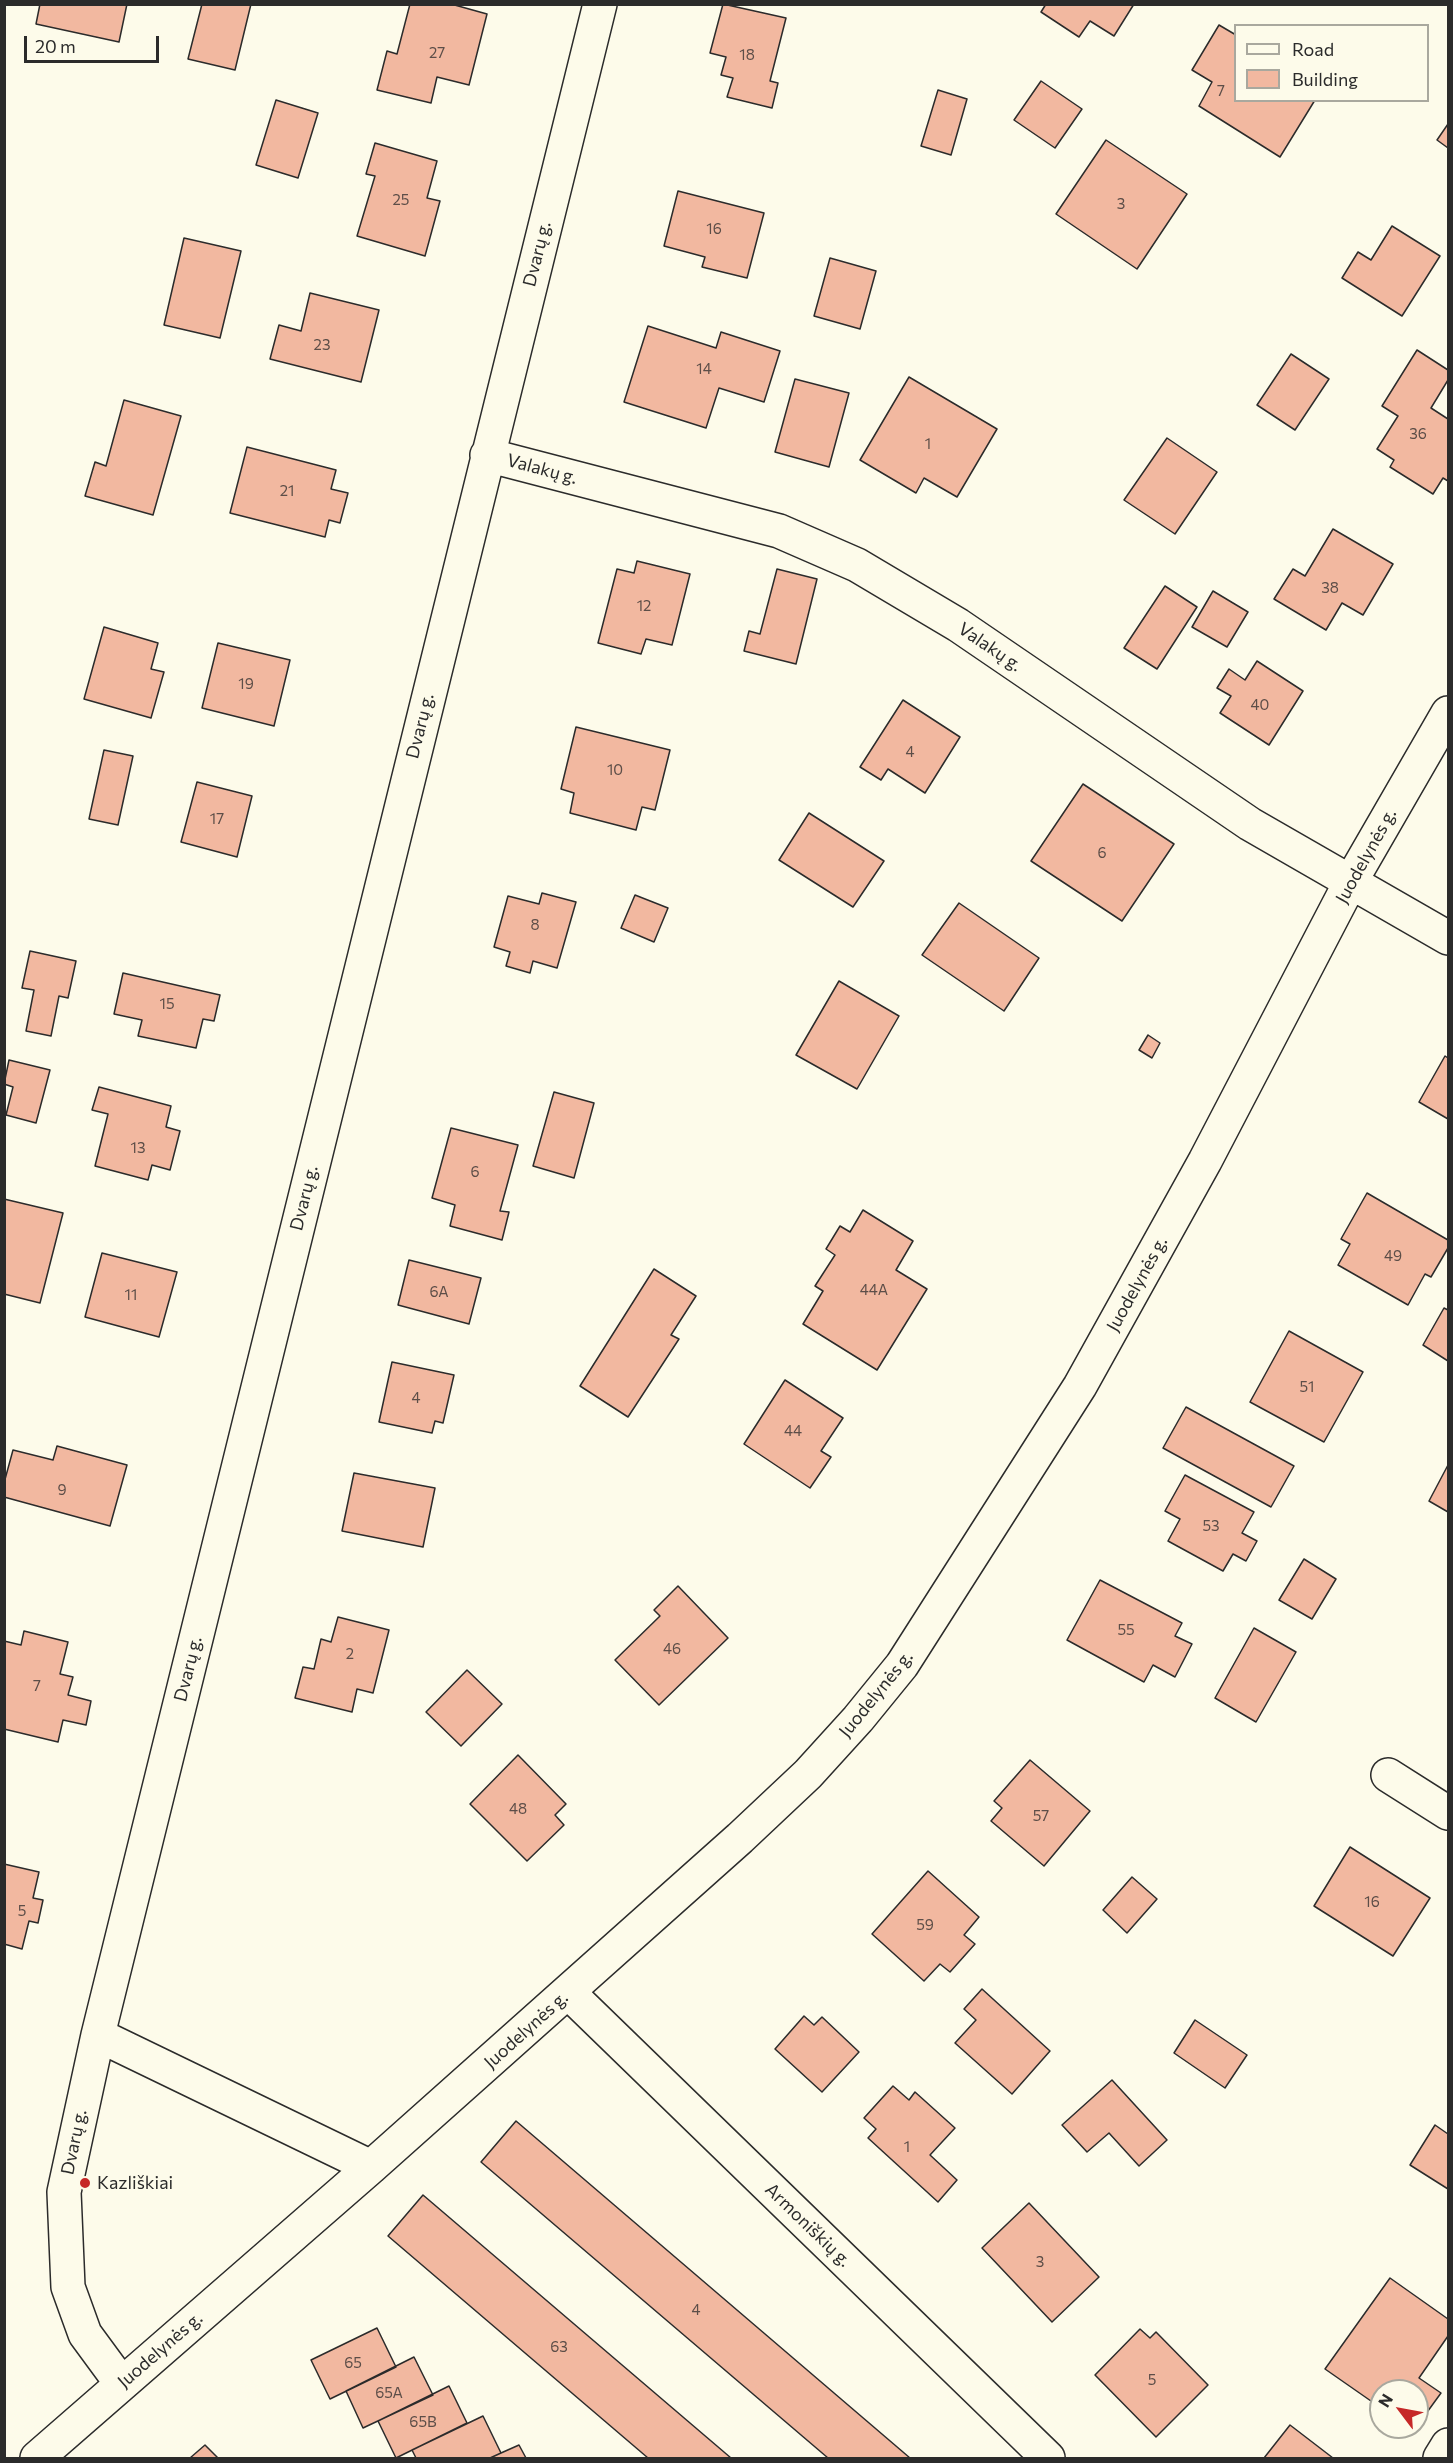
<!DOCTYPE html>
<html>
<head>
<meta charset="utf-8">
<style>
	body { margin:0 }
	#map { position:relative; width:1453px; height:2463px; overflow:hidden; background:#fdfbea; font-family:Commissioner,sans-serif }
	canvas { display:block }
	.frame { position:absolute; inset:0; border:6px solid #2b2b2b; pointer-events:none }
	.legend { position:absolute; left:1234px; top:24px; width:195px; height:78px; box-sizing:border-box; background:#fdfbea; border:2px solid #a9a89e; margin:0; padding:8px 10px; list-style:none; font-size:18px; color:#2b2b2b }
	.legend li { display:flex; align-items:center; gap:12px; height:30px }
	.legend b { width:30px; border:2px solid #a9a89e }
	.north { position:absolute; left:1369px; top:2379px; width:60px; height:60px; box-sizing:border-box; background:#fdfbea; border:2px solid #a9a89e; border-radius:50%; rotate:302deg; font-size:16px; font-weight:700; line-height:24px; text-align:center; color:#2b2b2b }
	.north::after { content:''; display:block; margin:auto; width:21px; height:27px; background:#c62828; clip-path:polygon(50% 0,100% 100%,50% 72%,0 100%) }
	.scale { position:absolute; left:24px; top:36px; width:135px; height:27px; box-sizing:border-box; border:3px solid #2b2b2b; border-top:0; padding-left:8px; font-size:18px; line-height:21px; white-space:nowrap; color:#2b2b2b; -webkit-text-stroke:4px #fdfbea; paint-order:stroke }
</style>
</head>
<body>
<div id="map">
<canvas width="1453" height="2463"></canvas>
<div class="frame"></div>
<ul class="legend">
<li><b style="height:8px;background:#fdfbea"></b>Road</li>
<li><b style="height:16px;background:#f2b8a0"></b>Building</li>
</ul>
<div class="north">N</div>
<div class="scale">20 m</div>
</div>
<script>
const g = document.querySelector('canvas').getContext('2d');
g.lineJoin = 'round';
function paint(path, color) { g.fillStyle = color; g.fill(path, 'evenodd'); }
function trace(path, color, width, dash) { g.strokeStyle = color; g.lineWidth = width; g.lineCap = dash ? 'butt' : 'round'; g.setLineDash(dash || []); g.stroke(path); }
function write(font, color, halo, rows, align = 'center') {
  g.font = font + ' Commissioner,sans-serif'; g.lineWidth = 4.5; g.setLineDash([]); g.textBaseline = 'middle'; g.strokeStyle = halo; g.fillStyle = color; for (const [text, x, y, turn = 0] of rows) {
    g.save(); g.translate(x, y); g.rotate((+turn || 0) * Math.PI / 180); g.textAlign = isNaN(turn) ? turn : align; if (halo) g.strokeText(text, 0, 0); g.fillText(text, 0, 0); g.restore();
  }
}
const building = new Path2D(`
	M40 4H127L119 42 36 24Z
	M202 4H251L235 70 188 59Z
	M410 4H451L487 14 469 85 437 77 431 103 377 90 387 51 397 54Z
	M723 4 786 18 770 81 778 83 772 108 727 97 733 78 721 75 726 57 710 53Z
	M1046 4H1134L1114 36 1090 21 1079 37 1041 12Z
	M1219 25 1236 35V100H1315L1280 157 1199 106 1212 82 1192 70Z
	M1041 81 1082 109 1055 148 1014 120Z
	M938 90 967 99 951 155 921 146Z
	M276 100 318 113 298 178 256 165Z
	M1448 124V148L1437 140Z
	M1106 140 1187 194 1137 269 1056 214Z
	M375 143 437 161 427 198 440 201 425 256 357 236 375 176 366 174Z
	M678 191 764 213 747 278 702 267 705 257 664 246Z
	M1392 226 1440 256 1402 316 1342 278 1358 252 1371 260Z
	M184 238 241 251 220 338 164 325Z
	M830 258 876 271 860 329 814 316Z
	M310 293 379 310 361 382 270 359 279 325 301 331Z
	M648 326 716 348 721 332 780 351 764 402 719 388 706 428 624 402Z
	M1417 350 1448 370V380L1431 408 1448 419V481L1443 478 1433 494 1390 467 1394 460 1377 449 1398 416 1382 406Z
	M1291 354 1329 379 1295 430 1257 405Z
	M909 377 997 429 957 497 924 478 916 493 860 460Z
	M795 379 849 393 829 467 775 452Z
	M124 400 181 416 153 515 85 496 95 462 106 466Z
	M1167 438 1217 472 1175 534 1124 500Z
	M247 447 336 470 331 489 348 493 340 523 329 520 325 537 230 513Z
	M1333 529 1393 564 1363 615 1342 603 1326 630 1274 599 1293 569 1305 576Z
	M637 561 690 574 672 645 646 639 641 654 598 643 617 569 634 573Z
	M777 569 817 579 796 664 744 651 749 631 760 634Z
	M1165 586 1197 607 1157 669 1124 648Z
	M1213 591 1248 612 1227 647 1192 627Z
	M104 627 158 643 151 669 164 672 151 718 84 699Z
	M218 643 290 660 274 726 202 708Z
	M1257 661 1303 691 1269 745 1220 713 1231 696 1217 688 1229 669 1245 680Z
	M903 700 960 737 925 793 888 769 881 780 860 767Z
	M576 727 670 750 655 810 642 807 636 830 570 813 574 793 561 789Z
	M104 750 133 756 118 825 89 819Z
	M197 782 252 796 237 857 181 842Z
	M1083 784 1174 844 1122 921 1031 861Z
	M809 813 884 861 853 907 779 860Z
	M542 893 576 902 557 968 533 961 530 973 506 966 510 952 494 947 508 896 539 904Z
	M635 895 668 908 654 942 621 928Z
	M959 903 1039 958 1004 1011 922 955Z
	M30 951 76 961 68 998 59 996 51 1036 26 1031 34 990 22 988Z
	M123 973 220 995 214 1021 203 1019 196 1048 138 1036 142 1020 114 1014Z
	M839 981 899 1016 857 1089 796 1055Z
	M1148 1035 1160 1043 1152 1058 1139 1050Z
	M1445 1056 1448 1058V1119L1419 1102Z
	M9 1060 50 1070 36 1123 6 1115 13 1087 4 1084Z
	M99 1087 171 1106 166 1127 180 1131 170 1170 152 1165 148 1180 95 1166 108 1114 92 1110Z
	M554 1092 594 1103 574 1178 533 1166Z
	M451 1128 518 1145 500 1211 509 1212 502 1240 450 1226 455 1205 432 1198Z
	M1367 1193 1448 1240V1248L1431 1277 1425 1274 1408 1305 1338 1265 1350 1244 1341 1239Z
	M4 1199 63 1213 40 1303 4 1294Z
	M863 1210 913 1241 896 1270 927 1289 877 1370 803 1324 823 1291 815 1286 835 1255 826 1249 840 1226 850 1232Z
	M102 1253 177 1272 159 1337 85 1317Z
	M409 1260 481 1278 469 1324 398 1305Z
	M654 1269 696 1296 671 1335 679 1339 628 1417 580 1386Z
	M1444 1308 1448 1310V1361L1423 1345Z
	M1289 1331 1363 1372 1324 1442 1250 1402Z
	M392 1362 454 1375 443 1423 435 1421 432 1433 379 1422Z
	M785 1380 843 1418 821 1451 831 1457 810 1488 744 1444Z
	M1186 1407 1294 1466 1271 1507 1163 1448Z
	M57 1446 127 1465 110 1526 4 1497V1483L13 1450 53 1460Z
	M1448 1465V1512L1429 1501Z
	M354 1473 435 1488 423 1547 342 1531Z
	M1185 1475 1254 1512 1242 1533 1257 1541 1246 1561 1233 1554 1223 1571 1168 1541 1180 1519 1165 1511Z
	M1304 1559 1336 1579 1312 1619 1279 1600Z
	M1100 1580 1182 1623 1175 1636 1192 1644 1175 1677 1153 1665 1144 1682 1067 1640Z
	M678 1586 728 1638 659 1705 615 1660 660 1616 654 1610Z
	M338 1617 389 1630 373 1693 357 1689 352 1712 295 1698 303 1667 314 1669 321 1639 331 1642Z
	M1254 1628 1296 1652 1256 1722 1215 1698Z
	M24 1631 68 1642 60 1674 73 1677 68 1695 91 1701 86 1725 63 1720 58 1742 4 1729V1641L21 1645Z
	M467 1670 502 1704 461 1746 426 1712Z
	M518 1755 566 1804 555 1815 564 1825 527 1861 470 1804Z
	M1030 1760 1090 1811 1044 1866 991 1821 1002 1808 994 1801Z
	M1350 1847 1430 1898 1393 1956 1314 1906Z
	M4 1864 39 1872 33 1898 43 1900 38 1923 29 1921 22 1949 4 1944Z
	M928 1871 979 1917 964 1935 975 1944 950 1972 940 1964 924 1981 872 1934Z
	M1132 1877 1157 1899 1127 1933 1103 1910Z
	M982 1989 1050 2051 1012 2094 955 2043 976 2020 964 2009Z
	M804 2016 814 2025 822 2017 859 2052 822 2092 775 2049Z
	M1195 2020 1247 2055 1225 2088 1174 2053Z
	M1112 2080 1167 2140 1139 2166 1109 2133 1087 2152 1062 2125Z
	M893 2086 909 2100 915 2092 955 2128 930 2155 957 2180 938 2202 868 2138 876 2129 864 2118Z
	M516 2121 910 2458H828L481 2162Z
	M1435 2125 1448 2134V2189L1410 2165Z
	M423 2195 731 2458H648L388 2236Z
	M1029 2203 1099 2277 1052 2322 982 2248Z
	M1390 2278 1448 2319V2336L1419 2378 1441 2393 1417 2426V2391H1381V2408L1325 2369Z
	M377 2328 396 2367 330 2399 311 2360Z
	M1140 2329 1150 2338 1156 2332 1208 2385 1156 2437 1095 2375Z
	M414 2357 433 2395 363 2428 346 2391Z
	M449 2386 467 2423 396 2458 378 2421Z
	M483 2416 501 2453 490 2458H416L412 2450Z
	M1290 2425 1333 2458H1264Z
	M205 2445 218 2458H190Z
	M519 2445 526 2458H490L501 2453Z`);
paint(building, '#f2b8a0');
trace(building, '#2b2b2b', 1.5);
const minor = new Path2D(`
	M487 455 779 531 857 565 958 625 1250 824 1448 938
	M1388 1775 1448 1813
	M568 1992 1048 2458
	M98 2035 371 2167
	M121 2383 85 2334 68 2287 64 2192 98 2035 600 4
	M37 2458 371 2167 740 1838 808 1774 858 1719 902 1665 1080 1386 1205 1161 1351 881 1448 713
	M1440 2458 1448 2445`);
trace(minor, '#2b2b2b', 36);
trace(minor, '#fdfbea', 33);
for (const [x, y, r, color] of [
	[85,2183,6,"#c62828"]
]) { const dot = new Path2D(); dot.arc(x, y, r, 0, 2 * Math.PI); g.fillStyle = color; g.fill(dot); trace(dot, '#fdfbea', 2); }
write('15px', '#5d4e48', null, [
	["27",437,53],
	["18",747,55],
	["7",1221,91],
	["25",401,200],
	["3",1121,204],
	["16",714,229],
	["23",322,345],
	["14",704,369],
	["36",1418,434],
	["1",928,444],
	["21",287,491],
	["38",1330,588],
	["12",644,606],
	["19",246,684],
	["40",1260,705],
	["4",910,752],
	["10",615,770],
	["17",217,819],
	["6",1102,853],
	["8",535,925],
	["15",167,1004],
	["13",138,1148],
	["6",475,1172],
	["49",1393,1256],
	["44A",874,1290],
	["6A",439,1292],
	["11",131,1295],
	["51",1307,1387],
	["4",416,1398],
	["44",793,1431],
	["9",62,1490],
	["53",1211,1526],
	["55",1126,1630],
	["46",672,1649],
	["2",350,1654],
	["7",37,1686],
	["48",518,1809],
	["57",1041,1816],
	["16",1372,1902],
	["5",22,1911],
	["59",925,1925],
	["1",907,2147],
	["3",1040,2262],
	["4",696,2310],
	["63",559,2347],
	["65",353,2363],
	["5",1152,2380],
	["65A",389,2393],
	["65B",423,2422]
]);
write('18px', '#2b2b2b', '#fdfbea', [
	["Dvarų g.",537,254,-76],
	["Valakų g.",542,469,15],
	["Valakų g.",990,647,34],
	["Dvarų g.",420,726,-76],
	["Juodelynės g.",1366,856,-61],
	["Dvarų g.",304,1198,-76],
	["Juodelynės g.",1137,1284,-61],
	["Dvarų g.",188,1669,-76],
	["Juodelynės g.",876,1694,-51],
	["Juodelynės g.",526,2030,-42],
	["Dvarų g.",74,2142,-78],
	["Armoniškių g.",808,2225,44],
	["Juodelynės g.",160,2350,-41]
]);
write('18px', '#2b2b2b', '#fdfbea', [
	["Kazliškiai",97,2183]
], 'left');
</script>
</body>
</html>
